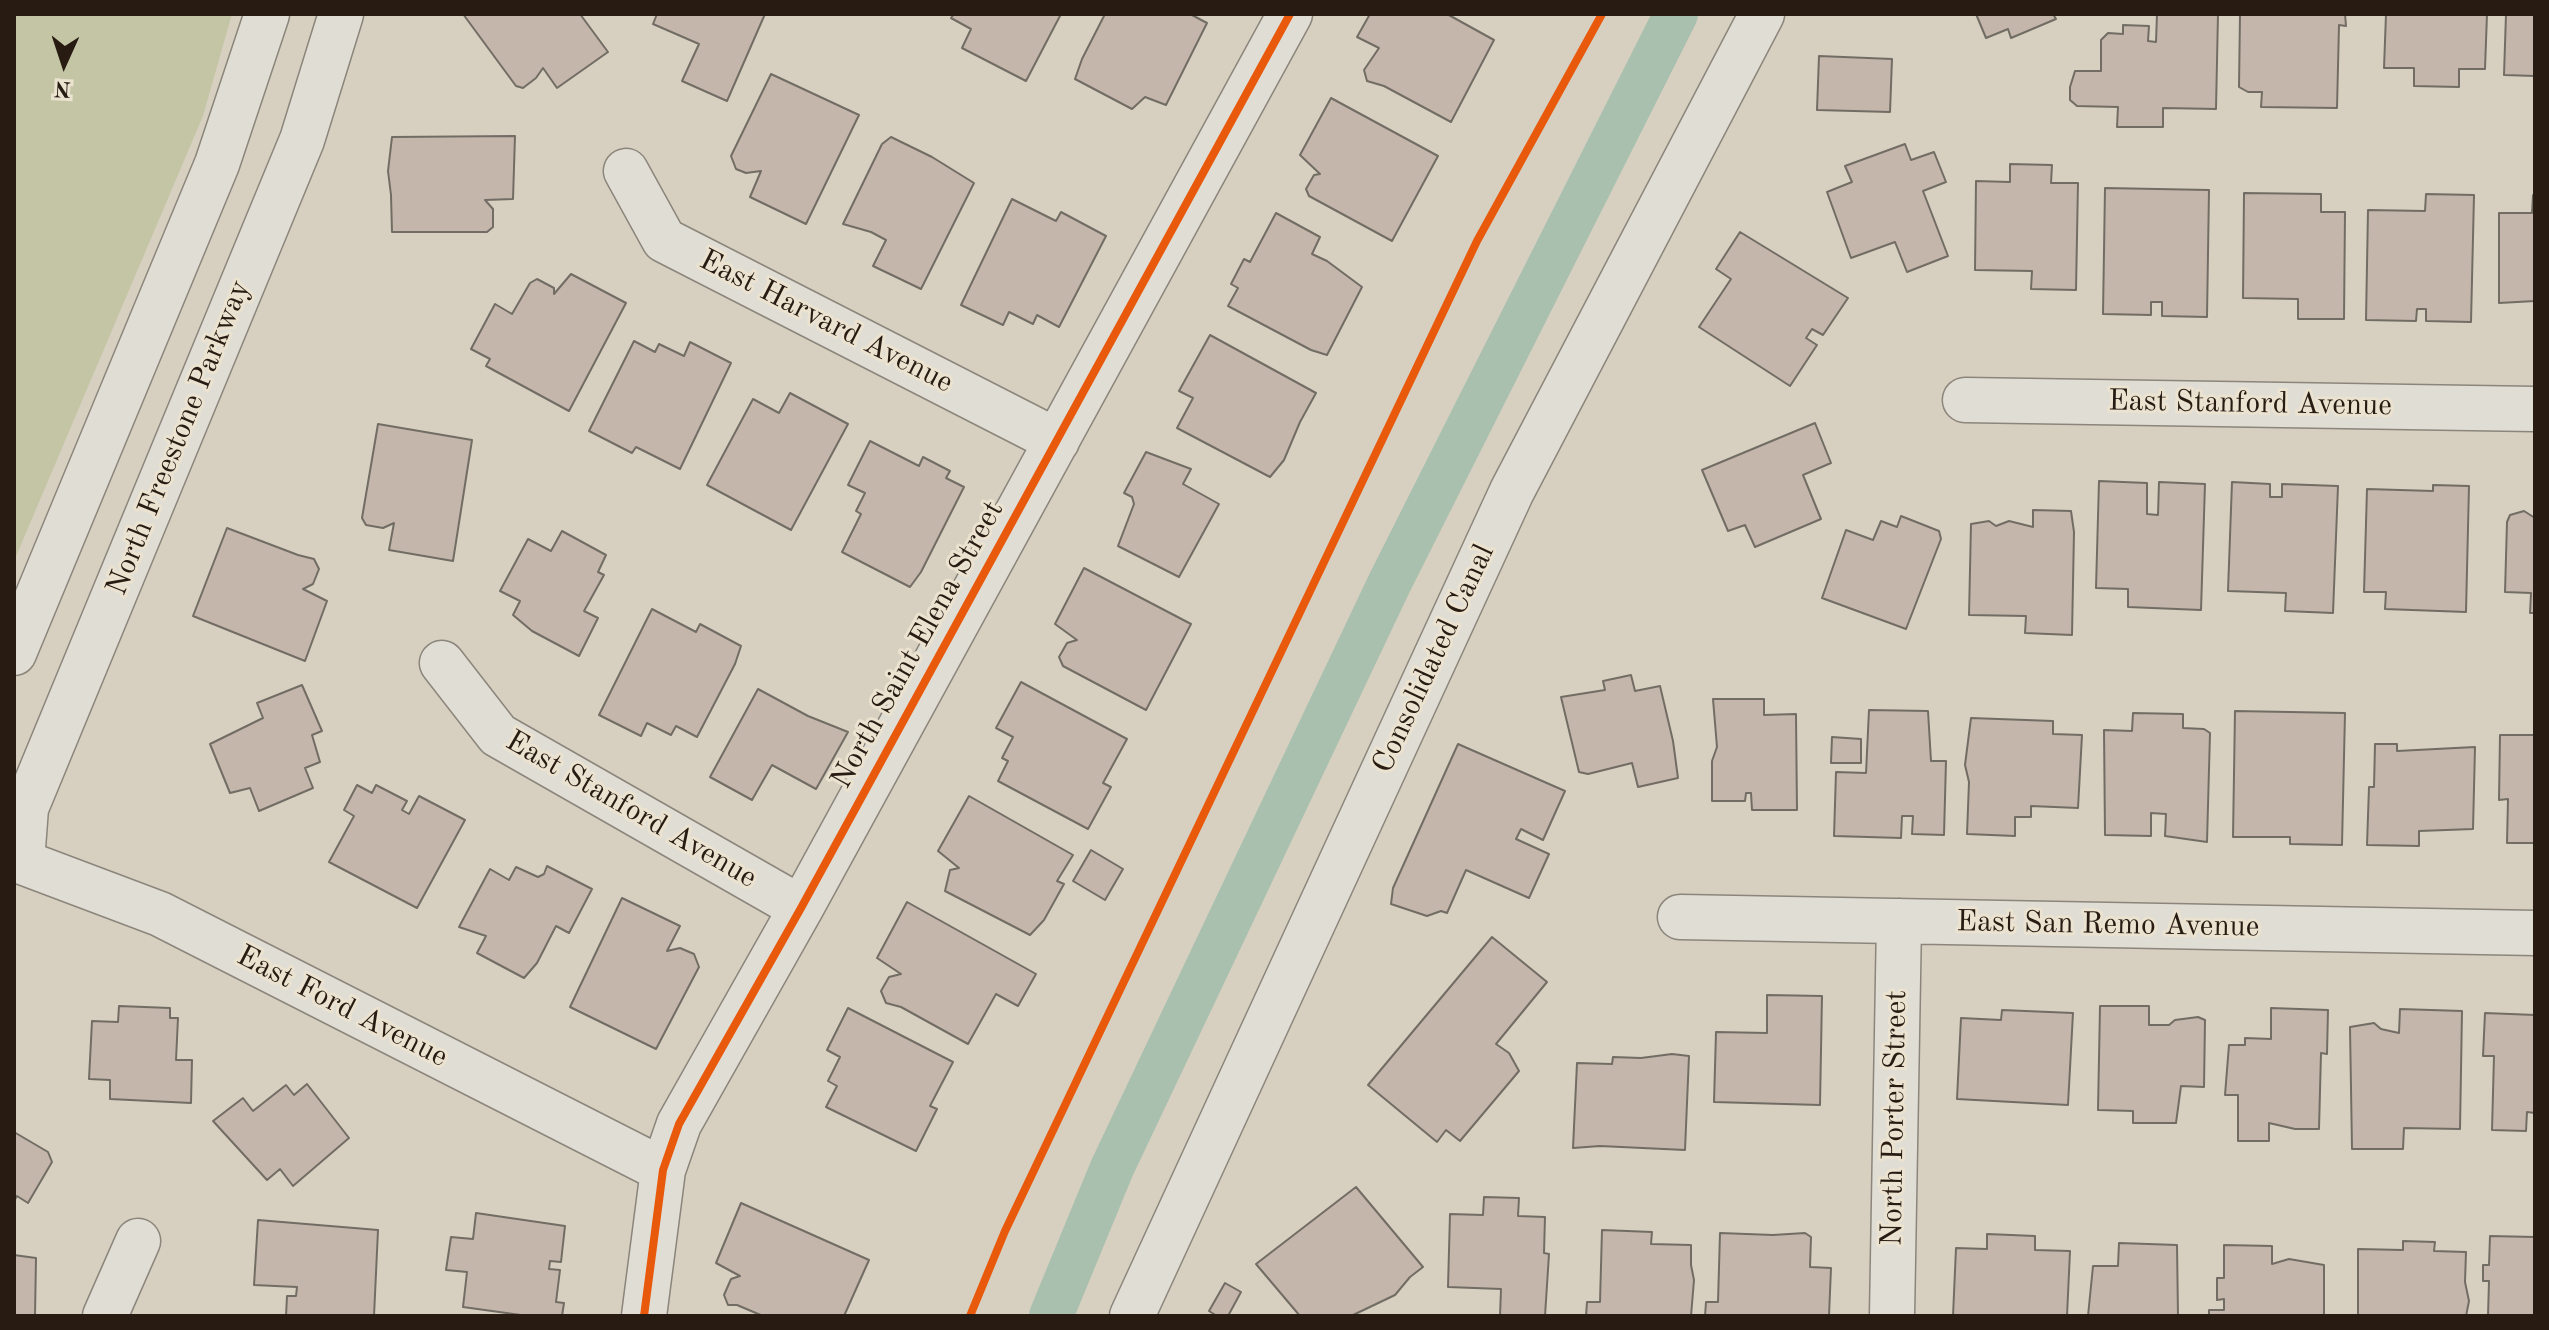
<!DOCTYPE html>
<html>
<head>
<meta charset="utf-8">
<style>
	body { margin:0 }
	#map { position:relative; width:2549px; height:1330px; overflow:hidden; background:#d7d0c0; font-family:"Old Standard TT",serif }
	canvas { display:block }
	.frame { position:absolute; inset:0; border:16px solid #271b12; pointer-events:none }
	.north { position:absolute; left:24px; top:24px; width:80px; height:80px; -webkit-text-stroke:6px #ebe2d0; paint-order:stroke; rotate:183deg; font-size:22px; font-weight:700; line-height:32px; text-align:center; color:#271b12 }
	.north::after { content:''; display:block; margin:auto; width:28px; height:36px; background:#271b12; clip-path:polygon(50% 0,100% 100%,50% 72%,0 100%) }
</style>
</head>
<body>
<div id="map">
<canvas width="2549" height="1330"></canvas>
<div class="frame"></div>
<div class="north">N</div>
</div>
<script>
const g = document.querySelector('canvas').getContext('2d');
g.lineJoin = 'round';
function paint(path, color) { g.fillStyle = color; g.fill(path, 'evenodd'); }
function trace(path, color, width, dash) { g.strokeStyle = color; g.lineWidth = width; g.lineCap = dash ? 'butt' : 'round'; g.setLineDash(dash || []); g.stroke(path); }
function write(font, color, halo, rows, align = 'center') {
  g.font = font + ' "Old Standard TT",serif'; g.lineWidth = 6; g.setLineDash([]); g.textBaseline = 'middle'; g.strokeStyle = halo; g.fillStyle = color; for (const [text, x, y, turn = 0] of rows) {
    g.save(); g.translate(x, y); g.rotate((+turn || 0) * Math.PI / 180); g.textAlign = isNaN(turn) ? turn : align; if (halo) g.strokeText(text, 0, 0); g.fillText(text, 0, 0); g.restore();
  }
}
paint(new Path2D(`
	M14 14H232L203 116 14 561Z`), '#c3c5a4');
trace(new Path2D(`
	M1051 1316 1112 1168 1390 582 1676 14`), '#aac0af', 44);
const building = new Path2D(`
	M463 14H580L608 52 557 88 543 68 536 78 523 88 516 86Z
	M657 14H765L727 101 682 81 699 44 653 24Z
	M954 14H1061L1026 81 962 48 971 29 951 18Z
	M1105 14H1190L1207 23 1166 105 1145 97 1132 109 1075 79 1082 59Z
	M1370 14H1447L1494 40 1451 122 1384 86 1367 81 1364 70 1379 48 1357 37Z
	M1976 14H2053L2056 19 2011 38 2008 29 1986 38Z
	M2157 14H2218L2216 109 2163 108V127H2117L2118 107 2077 106 2070 100V87L2075 71H2101V40L2108 33 2123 34V25L2149 26 2148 41 2156 42Z
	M2240 14H2345L2346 26 2339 25 2337 108 2261 107 2262 92H2248L2239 87Z
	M2386 14H2487L2485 69H2459V87L2414 86V68H2384Z
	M2506 14H2535V76L2504 75Z
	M1819 56 1892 59 1890 112 1817 110Z
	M771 74 859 115 806 224 750 197 761 171 746 173 736 169 731 156Z
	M1331 98 1438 156 1392 241 1309 196 1306 189 1314 175 1320 174 1300 155Z
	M515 136 513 199 485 200 493 209V227L487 232H392L391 195 388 171 392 137Z
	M891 137 932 157 974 183 921 289 873 266 886 240 871 232 843 224 882 144Z
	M1905 144 1911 160 1934 152 1946 182 1923 191 1948 256 1907 272 1895 242 1851 258 1827 192 1852 182 1845 166Z
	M2010 164 2052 165 2051 183H2078L2076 290 2031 289 2032 271 1975 270 1976 181 2010 182Z
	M2105 188 2209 190 2207 317 2162 316V302H2151V315L2103 314Z
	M2244 193 2321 194V212H2345L2344 319H2298V299L2243 298Z
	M2426 194 2474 195 2471 322 2426 321V309H2417L2416 321 2366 320 2368 210 2425 211Z
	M2533 195H2535V301L2499 303V213H2532Z
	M1012 199 1056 221 1061 212 1106 236 1059 327 1037 315 1033 324 1009 312 1003 325 961 305Z
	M1276 213 1320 237 1312 254 1327 261 1362 287 1327 355 1311 350 1228 306 1238 288 1231 284 1244 259 1250 262Z
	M1740 232 1848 298 1823 335 1812 329 1806 338 1817 345 1790 386 1699 327 1731 279 1716 269Z
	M571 274 626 303 569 411 486 366 490 359 471 349 495 304 512 314 530 283 537 279 554 288V294Z
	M1210 335 1316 393 1300 422 1284 460 1270 477 1177 428 1193 398 1179 391Z
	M634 341 655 352 659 344 684 356 690 342 731 363 680 469 636 447 632 453 589 431Z
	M790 393 848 424 791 530 707 485 753 399 779 413Z
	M1815 423 1831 463 1803 475 1821 519 1755 547 1745 525 1728 531 1702 470Z
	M378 424 472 440 453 561 389 550 394 523 383 528 366 525 362 518Z
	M870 441 919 466 923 457 950 471 946 478 964 487 921 572 910 587 842 552 861 514 856 511 865 493 848 485Z
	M1146 452 1191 469 1183 484 1219 504 1179 577 1118 546 1134 504 1132 497 1124 493Z
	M2099 481 2147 483V514L2158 515 2159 482 2205 484 2201 610 2128 607V589L2096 588Z
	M2232 482 2270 484V497H2282V484L2338 486 2333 613 2285 611 2286 593 2228 591Z
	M2433 485 2469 486 2466 612 2385 609 2386 592H2364L2367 489 2433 491Z
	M2033 510 2071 511 2074 532 2072 635 2025 633 2026 616 1969 615 1971 524 1989 521 1996 526 2009 521 2033 527Z
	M2524 511 2535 518V613H2530L2531 593 2505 592 2507 522 2510 515Z
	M1901 516 1939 531 1941 539 1906 629 1822 598 1846 530 1873 540 1881 521 1897 527Z
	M227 528 298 555 314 559 319 569 313 584 303 589 327 601 305 661 193 616Z
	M562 531 606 555 598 572 604 575 584 611 598 618 579 656 532 631 513 615 520 601 500 591 528 539 551 551Z
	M1084 568 1191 624 1146 710 1063 666 1059 657 1067 643 1077 640 1055 624Z
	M652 609 696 632 700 624 741 646 735 664 697 737 676 726 671 735 647 723 641 736 599 715Z
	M1631 675 1635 691 1660 686 1673 741 1678 778 1638 787 1632 763 1588 774 1579 772 1561 697 1605 690 1603 681Z
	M1021 682 1127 739 1103 783 1111 787 1088 829 998 781 1008 761 1002 758 1013 737 996 728Z
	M302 685 322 731 312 735 320 762 305 768 313 788 259 811 250 788 230 793 210 744 263 718 257 703Z
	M758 689 808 716 848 732 816 789 772 765 752 800 710 777Z
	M1713 699H1764V715L1796 714 1797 810H1752L1751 793H1746L1745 801H1712V761L1717 747Z
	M1869 710 1928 711 1931 761H1946L1944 835 1912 834 1913 816H1902L1901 838 1834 836 1836 772 1866 773Z
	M2235 711 2345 713 2342 845 2290 844V837H2233Z
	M2133 713 2183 714V728L2204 729 2210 733 2207 842 2165 836 2166 814 2151 813V836L2105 835 2104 730 2132 731Z
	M1971 718 2053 721V734L2082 735 2078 808 2031 806V817H2015V836L1967 834 1969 782 1965 765Z
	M2500 735H2535V843H2507L2508 799 2499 800Z
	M1832 737 1861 739V763H1831Z
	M1458 744 1565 791 1543 840 1521 829 1516 839 1549 854 1529 898 1466 870 1447 913 1441 911 1427 916 1391 904 1393 888Z
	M2375 744H2397V751L2475 747 2473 829 2419 831V846L2367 845 2369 787H2374Z
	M357 785 372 793 376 785 407 801 402 810 409 814 419 796 465 820 417 908 329 862 354 816 344 810Z
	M969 796 1073 855 1057 881 1064 884 1044 920 1030 935 945 891 950 870 959 868 938 851Z
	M1091 850 1123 869 1105 900 1073 881Z
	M547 866 592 889 569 933 556 926 537 963 524 978 477 953 486 936 459 927 490 869 509 880 516 867 538 877 544 874Z
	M622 898 680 926 667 951 680 948 694 954 699 967 656 1049 570 1007Z
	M907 902 1036 974 1018 1006 996 994 968 1044 901 1007 886 1003 881 991 889 977 901 974 877 958Z
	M1492 937 1547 982 1496 1044 1509 1053 1519 1071 1460 1141 1446 1130 1437 1142 1368 1085Z
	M1767 995 1822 996 1820 1105 1714 1102 1716 1032 1767 1033Z
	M119 1006 170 1008V1018H178L176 1060H192L191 1103 110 1099V1080L89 1079 92 1021 118 1022Z
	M2100 1006H2149V1025H2169L2175 1020 2198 1017 2205 1020 2204 1087 2181 1086 2176 1123H2133V1111L2098 1110Z
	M848 1008 953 1062 930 1106 937 1109 916 1151 826 1107 837 1086 828 1081 840 1057 827 1050Z
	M2271 1008 2328 1010 2327 1054 2321 1053 2319 1129H2295L2269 1123V1141H2238V1095H2225L2229 1045H2245V1038L2271 1039Z
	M2400 1009 2462 1011 2460 1129 2404 1128 2403 1149H2352L2350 1027 2374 1023 2381 1029 2399 1033Z
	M2002 1010 2073 1013 2068 1105 1957 1099 1961 1018 2001 1020Z
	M2485 1013 2535 1015V1113L2527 1112 2526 1131 2492 1130 2494 1056H2483Z
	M1672 1054 1689 1056 1685 1150 1600 1146 1573 1148 1577 1063 1612 1064 1613 1057 1641 1058Z
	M307 1084 349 1138 293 1186 280 1169 267 1180 213 1121 243 1098 253 1111 286 1085 294 1095Z
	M14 1132 48 1152 52 1162 28 1203 17 1196 14 1201Z
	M1356 1187 1423 1267 1410 1277 1395 1295 1351 1316H1300L1256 1264Z
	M1484 1197 1519 1198 1518 1216 1545 1217 1544 1253 1549 1254 1545 1316H1500L1501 1289 1448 1287 1450 1214 1483 1215Z
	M741 1203 869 1260 844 1316H763L737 1305H728L724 1295 731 1279 740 1276 716 1263Z
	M476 1213 565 1226 561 1262 550 1261 549 1269 560 1270 556 1302 564 1303 562 1316H528L463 1307 467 1272 446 1270 451 1237 473 1239Z
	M258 1220 378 1230 374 1316H286L287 1296H296L297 1287 254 1285Z
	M1602 1230 1652 1232 1651 1244 1691 1245V1265L1694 1280 1691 1316H1586L1587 1302H1600Z
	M1720 1233 1773 1235 1805 1233 1811 1237 1810 1267 1831 1268 1829 1316H1705L1706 1302H1718Z
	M1987 1234 2035 1236V1250L2070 1251 2067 1316H1953L1956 1248 1987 1249Z
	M2490 1236 2535 1237V1316H2488L2489 1281H2483V1265H2489Z
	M2403 1241 2435 1242 2434 1251 2466 1252 2465 1282 2469 1301 2466 1316H2358V1249L2403 1250Z
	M2119 1243 2177 1245 2178 1316H2088L2093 1266H2118Z
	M2224 1245 2272 1246V1264L2289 1259 2324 1265V1316H2209V1310H2224V1299L2217 1300V1278H2224Z
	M14 1255 36 1258 35 1316H14Z
	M1225 1283 1241 1292 1228 1316H1217L1209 1311Z`);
paint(building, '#c5b6ab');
trace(building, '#726d64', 2);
const minor = new Path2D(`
	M626 171 664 240 1057 441
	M1965 400 2535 409
	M14 653 217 164 267 14
	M442 663 498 735 801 908
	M14 859 160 914 663 1170
	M22 861 26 808 302 140 341 14
	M1680 917 2535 933
	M105 1316 138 1241
	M644 1316 663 1170 679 1124 801 908 1290 14
	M1132 1316 1512 491 1762 14
	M1892 1316 1899 921`);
trace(minor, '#8b857b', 47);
trace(minor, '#e0ddd5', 44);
trace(new Path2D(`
	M644 1316 663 1170 679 1124 801 908 1290 14
	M970 1316 1005 1231 1477 241 1602 14`), '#e8590c', 8);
write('30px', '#271b12', '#ebe2d0', [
	["East Harvard Avenue",826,322,27],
	["East Stanford Avenue",2250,404,1],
	["North Freestone Parkway",179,438,-68],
	["North Saint Elena Street",918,645,-61],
	["Consolidated Canal",1434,659,-65],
	["East Stanford Avenue",631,810,30],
	["East San Remo Avenue",2108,925,1],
	["East Ford Avenue",342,1007,27],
	["North Porter Street",1895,1118,-89]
]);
</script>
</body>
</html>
